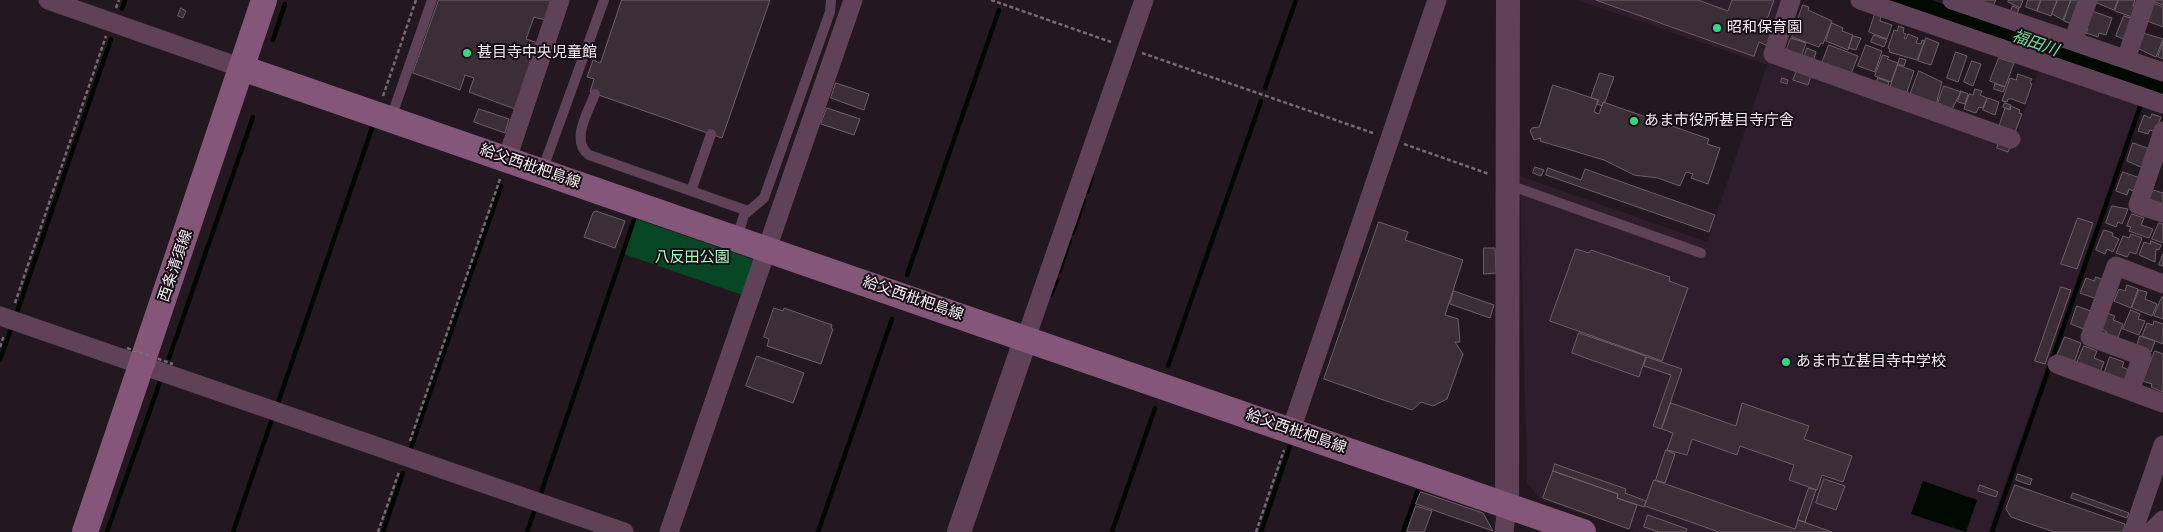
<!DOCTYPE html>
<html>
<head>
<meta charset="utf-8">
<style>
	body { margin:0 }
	canvas { display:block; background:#231820 }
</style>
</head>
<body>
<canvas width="2163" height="532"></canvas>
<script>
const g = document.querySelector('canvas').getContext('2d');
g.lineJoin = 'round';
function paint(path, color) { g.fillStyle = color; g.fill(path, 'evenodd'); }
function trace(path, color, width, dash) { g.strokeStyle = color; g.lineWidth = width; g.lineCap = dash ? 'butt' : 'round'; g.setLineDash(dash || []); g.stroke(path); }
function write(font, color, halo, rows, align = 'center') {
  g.font = font + ' "DejaVu Sans","Noto Sans JP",sans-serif'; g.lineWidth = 4; g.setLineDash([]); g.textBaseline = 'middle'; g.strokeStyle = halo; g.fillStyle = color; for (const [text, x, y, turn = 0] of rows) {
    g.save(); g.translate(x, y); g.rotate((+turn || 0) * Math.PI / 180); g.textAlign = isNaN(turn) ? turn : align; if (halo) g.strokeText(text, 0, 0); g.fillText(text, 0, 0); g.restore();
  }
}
paint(new Path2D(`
	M1577 0H1785L1766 55 2013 143 2040 67 2140 99 1988 532H1634L1539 498 1527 482 1520 176 1707 242 1767 65Z`), '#2e1d2a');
paint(new Path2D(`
	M636 219 760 262 748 297 624 254Z`), '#084726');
paint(new Path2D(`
	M1882 0H1931L2163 79V96Z
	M1923 481 1977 500 1966 532 1911 514Z`), '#000901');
trace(new Path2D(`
	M122 9 125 0
	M273 40 285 4
	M1265 88 1296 0
	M1087 192 1092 177
	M1073 233 1084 200
	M1059 272 1070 240
	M907 275 999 10
	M1051 295 1057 280
	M16 315 111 39
	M169 358 253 117
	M0 360 12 326
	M1168 366 1261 101
	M277 406 372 128
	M410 451 501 186
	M541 493 634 220
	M107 532 161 379
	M233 532 273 416
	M383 532 403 473
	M527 532 535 509
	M818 532 892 319
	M1112 532 1155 408
	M1261 532 1290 446
	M1403 532 1417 492
	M1992 532 2141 104`), '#000901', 4.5);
const building = new Path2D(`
	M439 0H552L545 20 534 17 526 39 538 43 515 109 469 92 474 78 465 75 460 90 413 73Z
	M622 0H770L722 138 590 92 594 79 587 77 593 60 600 63Z
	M1596 0H1698L1728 11 1732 0H1774L1766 22 1775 25 1768 46 1759 42 1754 56Z
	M1980 0H1996L1993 6Z
	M2009 0H2023L2020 8 2008 2Z
	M2028 0H2041L2037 11 2026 7Z
	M2041 0H2057L2051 16 2037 11Z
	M2058 0H2071L2063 20 2052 14Z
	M2071 0H2084L2074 25 2064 21Z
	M2098 0H2118L2114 10 2097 3Z
	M2119 0H2135L2133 6 2139 8 2135 18 2115 11Z
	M2152 0H2163V5L2152 1Z
	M2153 3 2163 7V27L2147 21Z
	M1803 5 1809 7 1808 10 1832 21 1823 44 1821 43 1819 47 1792 37Z
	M2013 6 2019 9 2015 18 2009 15Z
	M181 8 186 11 183 18 178 16Z
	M2092 11 2112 18 2106 35 2099 33 2098 37 2086 33 2088 29 2086 28Z
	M1875 14 1881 16 1880 21 1892 25 1887 39 1869 32Z
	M2124 16 2134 19 2127 40 2116 36Z
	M1832 23 1843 28 1842 31 1853 35 1848 50 1826 41Z
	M1899 26 1904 28 1903 33 1906 34 1904 38 1906 39 1908 34 1918 38 1916 43 1921 44 1922 40 1925 41 1917 60 1889 52 1890 49 1888 48 1894 30 1897 31Z
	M2143 33 2163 39 2156 57 2137 48Z
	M1874 35 1887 40 1884 47 1871 42Z
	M1853 36 1861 38 1856 50 1849 48Z
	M1791 38 1806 43 1800 60 1785 54Z
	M1926 38 1939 43 1931 65 1918 61Z
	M2163 42V59L2158 57Z
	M1829 45 1858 56 1851 74 1822 63Z
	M1866 45 1882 51 1875 72 1858 66Z
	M1807 48 1816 52 1813 62 1804 59Z
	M1956 52 1967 56 1958 82 1947 78Z
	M1883 55 1889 57 1887 59 1898 63 1891 82 1875 76Z
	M1900 58 1906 60 1904 66 1898 64Z
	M1999 58 2014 63 2005 87 1990 81Z
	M1972 61 1981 64 1973 86 1964 82Z
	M1898 65 1914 71 1907 92 1889 91Z
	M1797 71 1811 76 1808 85 1793 80Z
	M1919 71 1942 82 1936 105 1910 95Z
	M1600 73 1614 77 1605 102H1603L1602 106 1597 104 1599 100 1591 98Z
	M2018 74 2032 79 2030 83 2032 84 2025 104 2012 99H2008L2007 102 2002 101 2010 78 2016 80Z
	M1782 78 1788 80 1787 84 1781 82Z
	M1878 78 1889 82 1887 88 1876 84Z
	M836 83 869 94 864 110 831 98Z
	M1995 84 2005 87 2003 92 1994 89Z
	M1553 85 1598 100 1594 112 1599 114 1603 102 1709 139 1707 144 1720 148 1708 184 1691 178 1693 174 1686 172 1680 186 1658 178 1634 175 1604 160 1540 141 1541 138 1534 140 1530 131 1532 128 1539 127Z
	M1944 86 1961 92 1952 109 1938 103Z
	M1975 89 1982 91 1980 95 1987 98 1983 108 1979 107 1976 113 1964 109 1969 94 1973 95Z
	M1961 91 1968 94 1965 104 1958 102Z
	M1988 98 1999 102 1995 115 1983 110Z
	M2005 103 2011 105 2009 109 2003 107Z
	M2011 106 2020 110 2019 113 2022 114 2014 135 1998 129 2005 108 2010 110Z
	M827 108 860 119 854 135 821 124Z
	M479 109 509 119 505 133 474 122Z
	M2152 114 2161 117 2155 132 2150 130 2148 134 2138 131 2144 115 2150 118Z
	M2000 140 2011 144 2008 152 1997 148Z
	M2133 143 2150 149 2143 168 2127 161Z
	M1535 167 1544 170 1541 176 1533 173Z
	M1548 168 1581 180 1585 169 1715 215 1709 232 1546 175Z
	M2123 172 2140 178 2135 192 2129 189 2127 195 2116 191Z
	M2153 190 2163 193V206L2149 201Z
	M2112 206 2128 209 2122 224 2118 222 2116 227 2106 223Z
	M596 211 625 221 615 248 584 237 593 213Z
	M2132 214 2144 218 2141 225 2153 229 2149 238 2129 231 2131 227 2127 226Z
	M2078 218 2093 223 2077 269 2061 264Z
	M1379 222 1408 232 1405 240 1463 260 1445 315 1458 319 1460 342H1455L1463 354 1447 399 1433 406 1421 402 1412 410 1324 379Z
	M2159 223 2163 224V243L2152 239Z
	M2104 230 2113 233 2112 236 2119 239 2113 252 2107 249 2105 254 2096 250Z
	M2131 234 2142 238 2136 254 2130 252 2127 257 2116 253 2123 236 2129 238Z
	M2151 241 2161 245 2159 250 2156 249 2155 262 2139 255 2144 242 2150 244Z
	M1484 248H1495L1496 273 1484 274Z
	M1576 249 1589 253 1591 250 1670 277 1669 281 1688 288 1662 361 1550 321Z
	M2163 254V266L2159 265Z
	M2096 277 2104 280 2097 299 2080 293 2086 278 2094 281Z
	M2127 285 2138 289 2131 308 2114 301 2119 289 2125 291Z
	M2061 287 2071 290 2045 364 2035 361Z
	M2139 290 2147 292 2145 299 2157 304 2152 316 2132 308Z
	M1454 291 1494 305 1490 318 1450 304Z
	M2162 297H2163V319L2154 316Z
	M2077 306 2093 312 2086 330 2071 324Z
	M774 308 783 311 784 308 832 325 831 328 833 329 821 364 767 346 769 339 764 337Z
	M2131 310 2140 314 2138 319 2145 321 2139 335 2123 329Z
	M2107 313 2115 316 2113 320 2123 324 2117 340 2105 335 2107 332 2101 329Z
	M2154 321 2163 324V344L2142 336 2147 323 2153 325Z
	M1579 333 1646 356 1639 377 1572 353Z
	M2140 336 2155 341 2151 352 2137 346Z
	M2065 337 2081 343 2074 363 2057 356Z
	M2084 346 2097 351 2094 358 2104 362 2100 372 2077 363Z
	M2155 351 2163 354V392L2151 387 2152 384 2143 381Z
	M757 356 804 373 793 403 746 386Z
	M1647 357 1682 369 1661 429 1653 426 1671 375 1644 366Z
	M2110 357 2124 362 2122 367 2131 371 2126 382 2104 374Z
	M1671 403 1736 426 1742 403 1809 426 1804 439 1852 456 1843 482 1822 475 1817 490 1789 480 1794 465 1740 446 1737 455 1692 439 1687 455 1667 450 1673 433 1662 429Z
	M1666 450 1675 454 1665 483 1656 480Z
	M1555 464 1626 489 1625 493 1646 501 1644 507 1617 498 1618 494 1553 471Z
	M1553 471 1618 494 1617 498 1637 505 1629 529 1543 498Z
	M2018 474 2032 479 2030 485 2016 480Z
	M1824 479 1845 486 1836 510 1816 503Z
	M1654 480 1795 529 1798 520 1832 532H1719L1645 506Z
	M1980 485 1998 492 1996 497 1978 491Z
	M2015 485 2125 524 2123 532H2054L2011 517 2006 509Z
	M1809 488 1816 490 1805 522 1798 520Z
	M1421 492 1483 513 1493 531 1416 504Z
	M2073 493 2129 513 2127 518 2071 498Z
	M1416 506 1432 511 1424 532H1407Z
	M1648 515 1687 529 1686 532H1659L1644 527Z`);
paint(building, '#3b2e37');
trace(building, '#6e606a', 1);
trace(new Path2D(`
	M991 0 1111 42
	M116 8 119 0
	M1142 53 1373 133
	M383 96 416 0
	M1404 144 1489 174
	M15 303 106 36
	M0 347 4 335
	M410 441 500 179
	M378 532 399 472
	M1256 532 1284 450`), '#756b73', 2.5, [4, 2.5]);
trace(new Path2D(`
	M595 94C588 112 570 141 589 155L748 211
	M391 118 432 0
	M542 171 604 0
	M1509 185 1701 253
	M691 191 711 134
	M737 238 744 215 764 198 830 12 831 0`), '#5f4257', 10);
trace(new Path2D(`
	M48 0 242 68
	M1791 0 1773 54 2011 139
	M1860 0 2163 104
	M1952 0 2163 72
	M2073 41 2088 0
	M2126 59 2146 0
	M2163 131 2138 205 2163 213
	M507 159 560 0
	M0 316 624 532
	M1026 338 1144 0
	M2057 364 2163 403
	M2130 391 2142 356 2090 337 2116 266 2163 284
	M1291 430 1437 0
	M669 532 853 0
	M1504 532 1507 505
	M2133 532 2163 445
	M2151 532 2163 520`), '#5f4257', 19);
trace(new Path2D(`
	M1507 505 1508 0
	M959 532 1026 338`), '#5f4257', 24);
trace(new Path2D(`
	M242 68 1583 532
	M85 532 264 0`), '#845679', 26);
trace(new Path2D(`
	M127 348 173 364`), '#756b73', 2.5, [4, 2.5]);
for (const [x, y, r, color] of [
	[1717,28,5,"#34d881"],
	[467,53,5,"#34d881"],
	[1634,121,5,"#34d881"],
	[1786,362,5,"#34d881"]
]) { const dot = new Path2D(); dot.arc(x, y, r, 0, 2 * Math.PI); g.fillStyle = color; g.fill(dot); trace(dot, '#190f17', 2); }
write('15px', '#f2eaf0', '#190f17', [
	["昭和保育園",1727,28],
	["甚目寺中央児童館",477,53],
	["あま市役所甚目寺庁舎",1644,121],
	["あま市立甚目寺中学校",1796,362]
], 'left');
write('15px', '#f2eaf0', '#190f17', [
	["給父西枇杷島線",530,167,19],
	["西条清須線",176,266,-71],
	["給父西枇杷島線",913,299,19],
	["給父西枇杷島線",1296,432,19]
]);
write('15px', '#a3fbc1', '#190f17', [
	["八反田公園",692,258]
]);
write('italic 16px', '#6de099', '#190f17', [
	["福田川",2035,44,19]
]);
</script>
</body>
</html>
